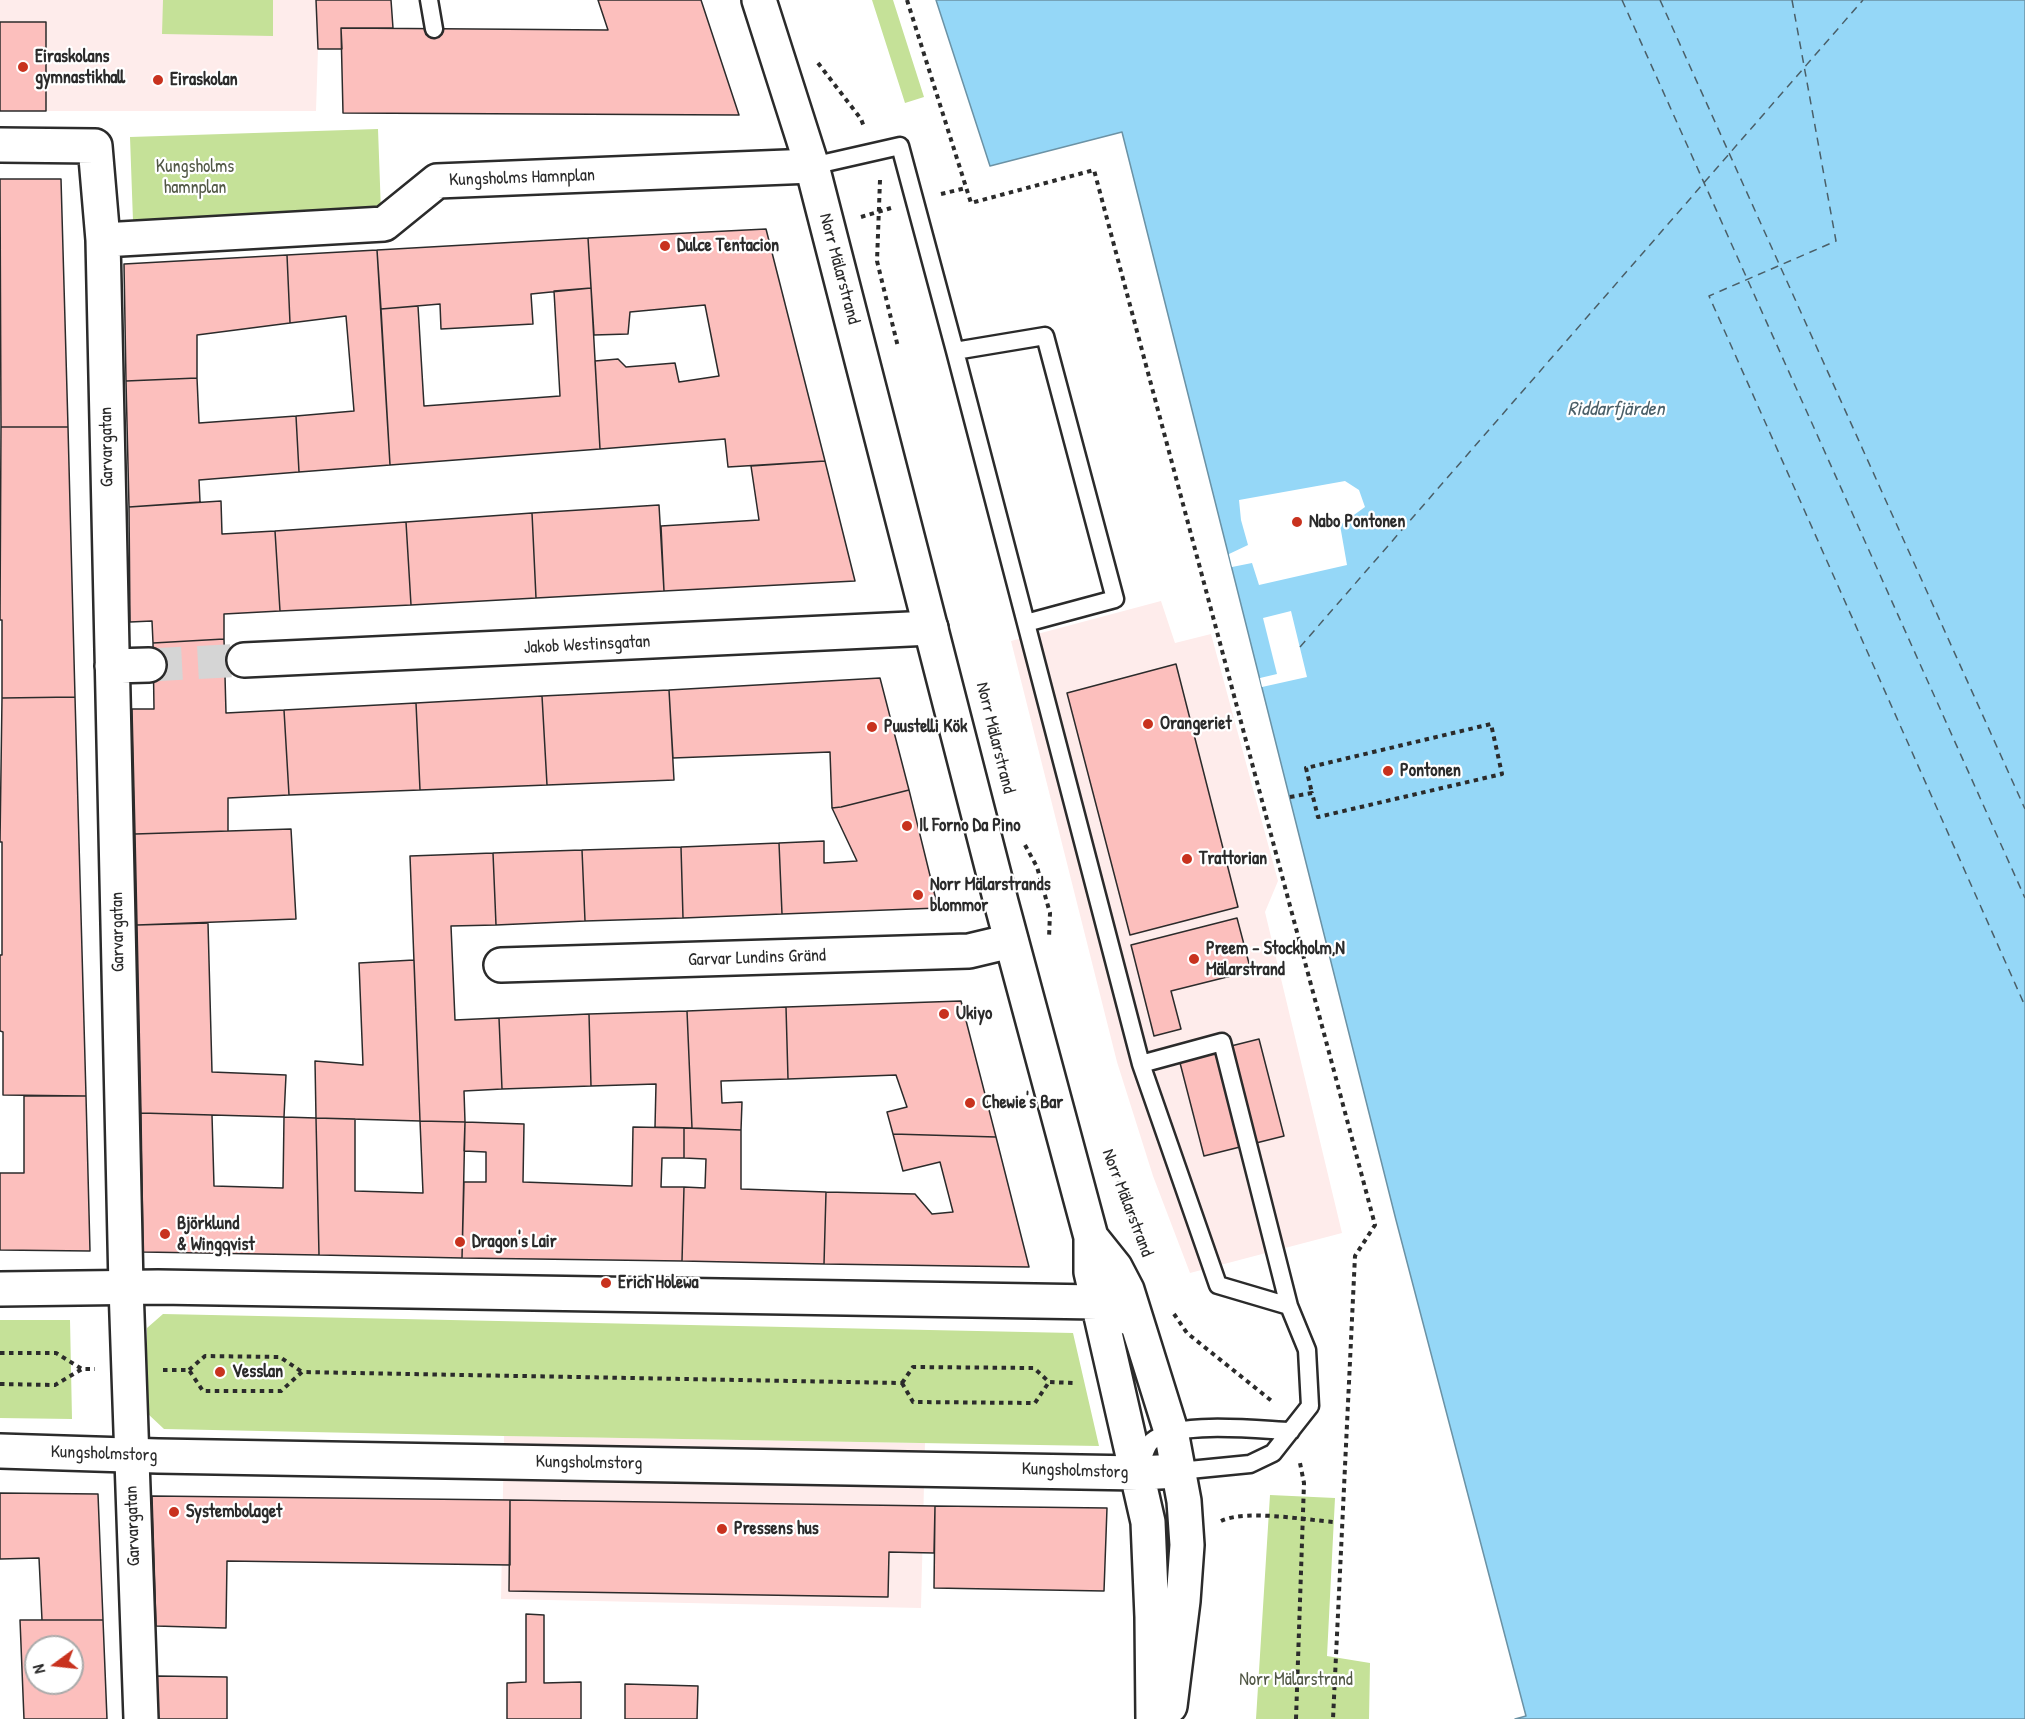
<!DOCTYPE html>
<html>
<head>
<meta charset="utf-8">
<style>
	body { margin:0 }
	#map { position:relative; width:2025px; height:1719px; overflow:hidden; background:#fff; font-family:"Patrick Hand",sans-serif }
	canvas { display:block }
	.north { position:absolute; left:24px; top:1635px; width:60px; height:60px; box-sizing:border-box; background:#fff; border:2px solid #aaa; border-radius:50%; rotate:255deg; font-size:16px; font-weight:700; line-height:24px; text-align:center; color:#2b2b2b }
	.north::after { content:''; display:block; margin:auto; width:21px; height:27px; background:#c8321e; clip-path:polygon(50% 0,100% 100%,50% 72%,0 100%) }
</style>
</head>
<body>
<div id="map">
<canvas width="2025" height="1719"></canvas>
<div class="north">N</div>
</div>
<script>
const g = document.querySelector('canvas').getContext('2d');
g.lineJoin = 'round';
function paint(path, color) { g.fillStyle = color; g.fill(path, 'evenodd'); }
function trace(path, color, width, dash) { g.strokeStyle = color; g.lineWidth = width; g.lineCap = dash ? 'butt' : 'round'; g.setLineDash(dash || []); g.stroke(path); }
function write(font, color, halo, rows, align = 'center') {
  g.font = font + ' "Patrick Hand",sans-serif'; g.lineWidth = 4.5; g.setLineDash([]); g.textBaseline = 'middle'; g.strokeStyle = halo; g.fillStyle = color; for (const [text, x, y, turn = 0] of rows) {
    g.save(); g.translate(x, y); g.rotate((+turn || 0) * Math.PI / 180); g.textAlign = isNaN(turn) ? turn : align; if (halo) g.strokeText(text, 0, 0); g.fillText(text, 0, 0); g.restore();
  }
}
paint(new Path2D(`
	M0 0H391L393 28H342V49H318L316 111H0Z
	M1161 601 1175 643 1211 634 1278 881 1265 912 1342 1233 1190 1273 1153 1176 1117 1062 1011 641Z
	M504 1436 925 1443 921 1608 501 1599Z`), '#feeceb');
paint(new Path2D(`
	M163 0H273V36L162 34Z
	M872 0H893L924 97 905 103Z
	M378 129 381 212 133 221 130 137Z
	M163 1314 1073 1333 1099 1446 504 1436 164 1429 147 1413V1328Z
	M0 1320H70L72 1419 0 1418Z
	M1270 1495 1335 1498 1327 1656 1370 1663 1369 1719H1256Z`), '#c5e198');
const water = new Path2D(`
	M936 0H2025V1719H1515L1526 1716 1396 1220 1122 132 990 166Z`);
paint(water, '#95d7f7');
trace(water, '#6b92a5', 1.5);
paint(new Path2D(`
	M1345 481 1359 490 1365 507 1340 525 1347 565 1259 585 1252 563 1232 567 1229 554 1248 545 1241 520 1239 500Z
	M1291 611 1307 677 1262 687 1260 678 1277 674 1263 618Z`), '#fff');
trace(new Path2D(`
	M1622 0 2025 898
	M1660 0 2025 809
	M1792 0 1836 241 1709 296 2025 1006
	M1300 647 1863 0`), '#4b5f68', 1.5, [8, 6]);
const building = new Path2D(`
	M316 0H391L393 28H341L342 49H318Z
	M598 0H701L739 115 343 113 341 28 608 30Z
	M0 22H46V111H0Z
	M0 179H61L68 427H1Z
	M766 229 825 461 728 467 725 439 600 449 595 361 618 359 626 367 675 363 679 382 719 376 705 305 630 312 628 334 594 335 588 238Z
	M588 238 591 288 531 294 533 324 441 329 440 304 381 309 377 250Z
	M377 250 390 465 299 472 296 416 354 411 346 316 290 323 287 255Z
	M287 255 290 323 197 335V378L126 381 124 264Z
	M591 288 600 449 390 465 381 309 418 306 424 406 560 396 554 291Z
	M197 378 199 423 296 416 299 472 199 480 200 502 129 507 126 381Z
	M1 427H68L75 697 2 698V620H0Z
	M825 461 855 581 664 591 661 526 759 520 751 466Z
	M221 501 222 534 275 531 280 611 224 614V639L153 643 152 621 130 622 129 507Z
	M659 505 664 591 536 598 532 513Z
	M532 513 536 598 411 605 406 522Z
	M406 522 411 605 280 611 275 531Z
	M224 639 226 713 284 710 289 795 228 798V831L135 834 132 709H154L153 643Z
	M1176 664 1238 907 1130 935 1067 693Z
	M880 678 909 790 841 807 832 808 830 752 673 758 669 690Z
	M669 690 674 780 547 785 542 696Z
	M542 696 547 785 420 790 416 703Z
	M75 697 86 1096 3 1095V1032L0 1031V955H2V842H0L2 698Z
	M416 703 420 790 289 795 284 710Z
	M909 790 938 908 782 914 779 843 824 841V863L857 861 832 808 841 807Z
	M291 829 296 919 137 925 135 834Z
	M779 843 782 914 683 918 681 847Z
	M681 847 683 918 585 921 582 850Z
	M582 850 585 921 496 925 493 853Z
	M493 853 496 925 451 926 455 1020 499 1018 502 1089 464 1091 465 1122 420 1121 410 856Z
	M1237 918 1251 971 1171 991 1181 1029 1154 1036 1131 945Z
	M208 923 212 1072 286 1075 284 1117 141 1113 137 925Z
	M414 960 420 1121 316 1118 315 1061 363 1065 359 963Z
	M961 1001 996 1137 893 1134 887 1112 907 1107 896 1075 788 1079 786 1007Z
	M786 1007 788 1079 721 1081 722 1103 742 1102 741 1130 692 1128 687 1011Z
	M687 1011 692 1128 655 1127 656 1084 591 1086 589 1014Z
	M589 1014 591 1086 502 1089 499 1018Z
	M1259 1039 1284 1136 1204 1156 1179 1059Z
	M24 1096H86L90 1251 0 1250V1173H24Z
	M141 1113 212 1115 214 1186 283 1188 284 1117 316 1118 319 1255 143 1252Z
	M316 1118 355 1119V1191L423 1193 420 1121 465 1122 462 1258 319 1255Z
	M465 1122 524 1124 523 1182 632 1186 633 1127 684 1128V1158H662L661 1187H684L682 1261 462 1258 464 1182H486V1152L464 1151Z
	M684 1128 741 1130V1189L826 1192 824 1264 682 1261 684 1187 705 1188 706 1159 684 1158Z
	M893 1134 996 1137 1029 1267 824 1264 826 1192 915 1194 932 1214 953 1212 940 1162 903 1171Z
	M0 1493 98 1494 103 1620H42L39 1558 0 1559Z
	M152 1496 510 1500V1565L227 1561 226 1628 156 1626Z
	M510 1500 935 1506 934 1553 889 1552 888 1597 509 1591Z
	M935 1506 1107 1508 1104 1591 934 1588Z
	M526 1614 544 1615V1683L581 1682V1719H507V1683L526 1682Z
	M20 1620H103L107 1719H24ZM36 1647H72V1683H36Z
	M157 1676 227 1677V1719H158Z
	M625 1684 698 1686 697 1719H625Z`);
paint(building, '#fcbfbd');
trace(building, '#2b2b2b', 1.5);
trace(new Path2D(`
	M149 665 244 660`), '#d5d5d5', 33, [33, 16]);
const service = new Path2D(`
	M429 0 434 29
	M812 166 900 146 955 351 1141 1064 1218 1285 1289 1306 1307 1350 1310 1406 1273 1453 1250 1464 1179 1471
	M955 351 1045 336 1115 599 1026 623
	M1141 1064 1222 1042 1289 1306
	M1140 1466C1143 1460 1145 1450 1149 1444 1169 1419 1260 1430 1291 1431`);
const minor = new Path2D(`
	M0 145 95 146 103 240 126 1287 141 1719
	M103 240 384 224 437 181 812 166
	M244 660 931 628
	M112 666 149 665
	M501 965 969 951 1011 941`);
const tertiary = new Path2D(`
	M759 0 812 166 1001 902 1091 1237V1272L1148 1522 1152 1617 1153 1719
	M1091 1237 1115 1267 1127 1290 1171 1431 1184 1501 1187 1545 1183 1601 1170 1706
	M0 1289 158 1287 1097 1302 1115 1308 1137 1323
	M0 1451 158 1456 1138 1473 1179 1471`);
trace(service, '#2b2b2b', 21);
trace(minor, '#2b2b2b', 38);
trace(tertiary, '#2b2b2b', 38);
trace(new Path2D(`
	M907 0 971 203 1094 170 1375 1225 1355 1256 1333 1719
	M818 63 861 119 864 127
	M880 180 877 261 898 347
	M941 194 966 188
	M861 217 891 208
	M1290 797 1312 793 1318 817 1502 774 1491 724 1306 768 1312 793
	M1025 845 1037 867 1050 913 1049 938
	M1109 1156 1138 1236
	M1174 1314 1187 1333 1273 1402
	M0 1353H56L82 1369H95
	M163 1370H189L203 1391H281L302 1372 902 1383
	M189 1370 205 1356 280 1357 302 1372
	M902 1383 913 1367 1034 1368 1049 1382 1073 1383
	M902 1383 913 1402 1035 1403 1049 1382
	M0 1384 55 1385 82 1369
	M1221 1521C1246 1509 1305 1520 1334 1522
	M1296 1719 1304 1483 1300 1463`), '#2b2b2b', 4, [4.5, 4.5]);
trace(service, '#fff', 16);
trace(minor, '#fff', 33);
trace(tertiary, '#fff', 33);
for (const [x, y, r, color] of [
	[23,67,6,"#c8321e"],
	[158,80,6,"#c8321e"],
	[665,246,6,"#c8321e"],
	[1297,522,6,"#c8321e"],
	[1148,724,6,"#c8321e"],
	[872,727,6,"#c8321e"],
	[1388,771,6,"#c8321e"],
	[907,826,6,"#c8321e"],
	[1187,859,6,"#c8321e"],
	[918,895,6,"#c8321e"],
	[1194,959,6,"#c8321e"],
	[944,1014,6,"#c8321e"],
	[970,1103,6,"#c8321e"],
	[165,1234,6,"#c8321e"],
	[460,1242,6,"#c8321e"],
	[606,1283,6,"#c8321e"],
	[220,1372,6,"#c8321e"],
	[174,1512,6,"#c8321e"],
	[722,1529,6,"#c8321e"]
]) { const dot = new Path2D(); dot.arc(x, y, r, 0, 2 * Math.PI); g.fillStyle = color; g.fill(dot); trace(dot, '#fff', 2); }
write('bold 18px', '#2b2b2b', '#fff', [
	["Eiraskolans",35,57],
	["gymnastikhall",35,78],
	["Eiraskolan",170,80],
	["Dulce Tentacion",677,246],
	["Nabo Pontonen",1309,522],
	["Orangeriet",1160,724],
	["Puustelli Kök",884,727],
	["Pontonen",1400,771],
	["Il Forno Da Pino",919,826],
	["Trattorian",1199,859],
	["Norr Mälarstrands",930,885],
	["blommor",930,906],
	["Preem - Stockholm,N",1206,949],
	["Mälarstrand",1206,970],
	["Ukiyo",956,1014],
	["Chewie's Bar",982,1103],
	["Björklund",177,1224],
	["& Wingqvist",177,1245],
	["Dragon's Lair",472,1242],
	["Erich Holewa",618,1283],
	["Vesslan",232,1372],
	["Systembolaget",186,1512],
	["Pressens hus",734,1529]
], 'left');
write('18px', '#525846', '#fff', [
	["Kungsholms",195,167],
	["hamnplan",195,188],
	["Norr Mälarstrand",1296,1680]
]);
write('18px', '#2b2b2b', '#fff', [
	["Kungsholms Hamnplan",522,178,-2],
	["Norr Mälarstrand",839,269,75],
	["Garvargatan",107,447,-91],
	["Jakob Westinsgatan",587,645,-3],
	["Norr Mälarstrand",995,738,76],
	["Garvargatan",118,932,-91],
	["Garvar Lundins Gränd",757,958,-2],
	["Norr Mälarstrand",1127,1203,69],
	["Kungsholmstorg",104,1454,2],
	["Kungsholmstorg",589,1463,1],
	["Kungsholmstorg",1075,1471,2],
	["Garvargatan",133,1526,-92]
]);
write('italic 20px', '#4b5f68', '#fff', [
	["Riddarfjärden",1616,410]
]);
</script>
</body>
</html>
